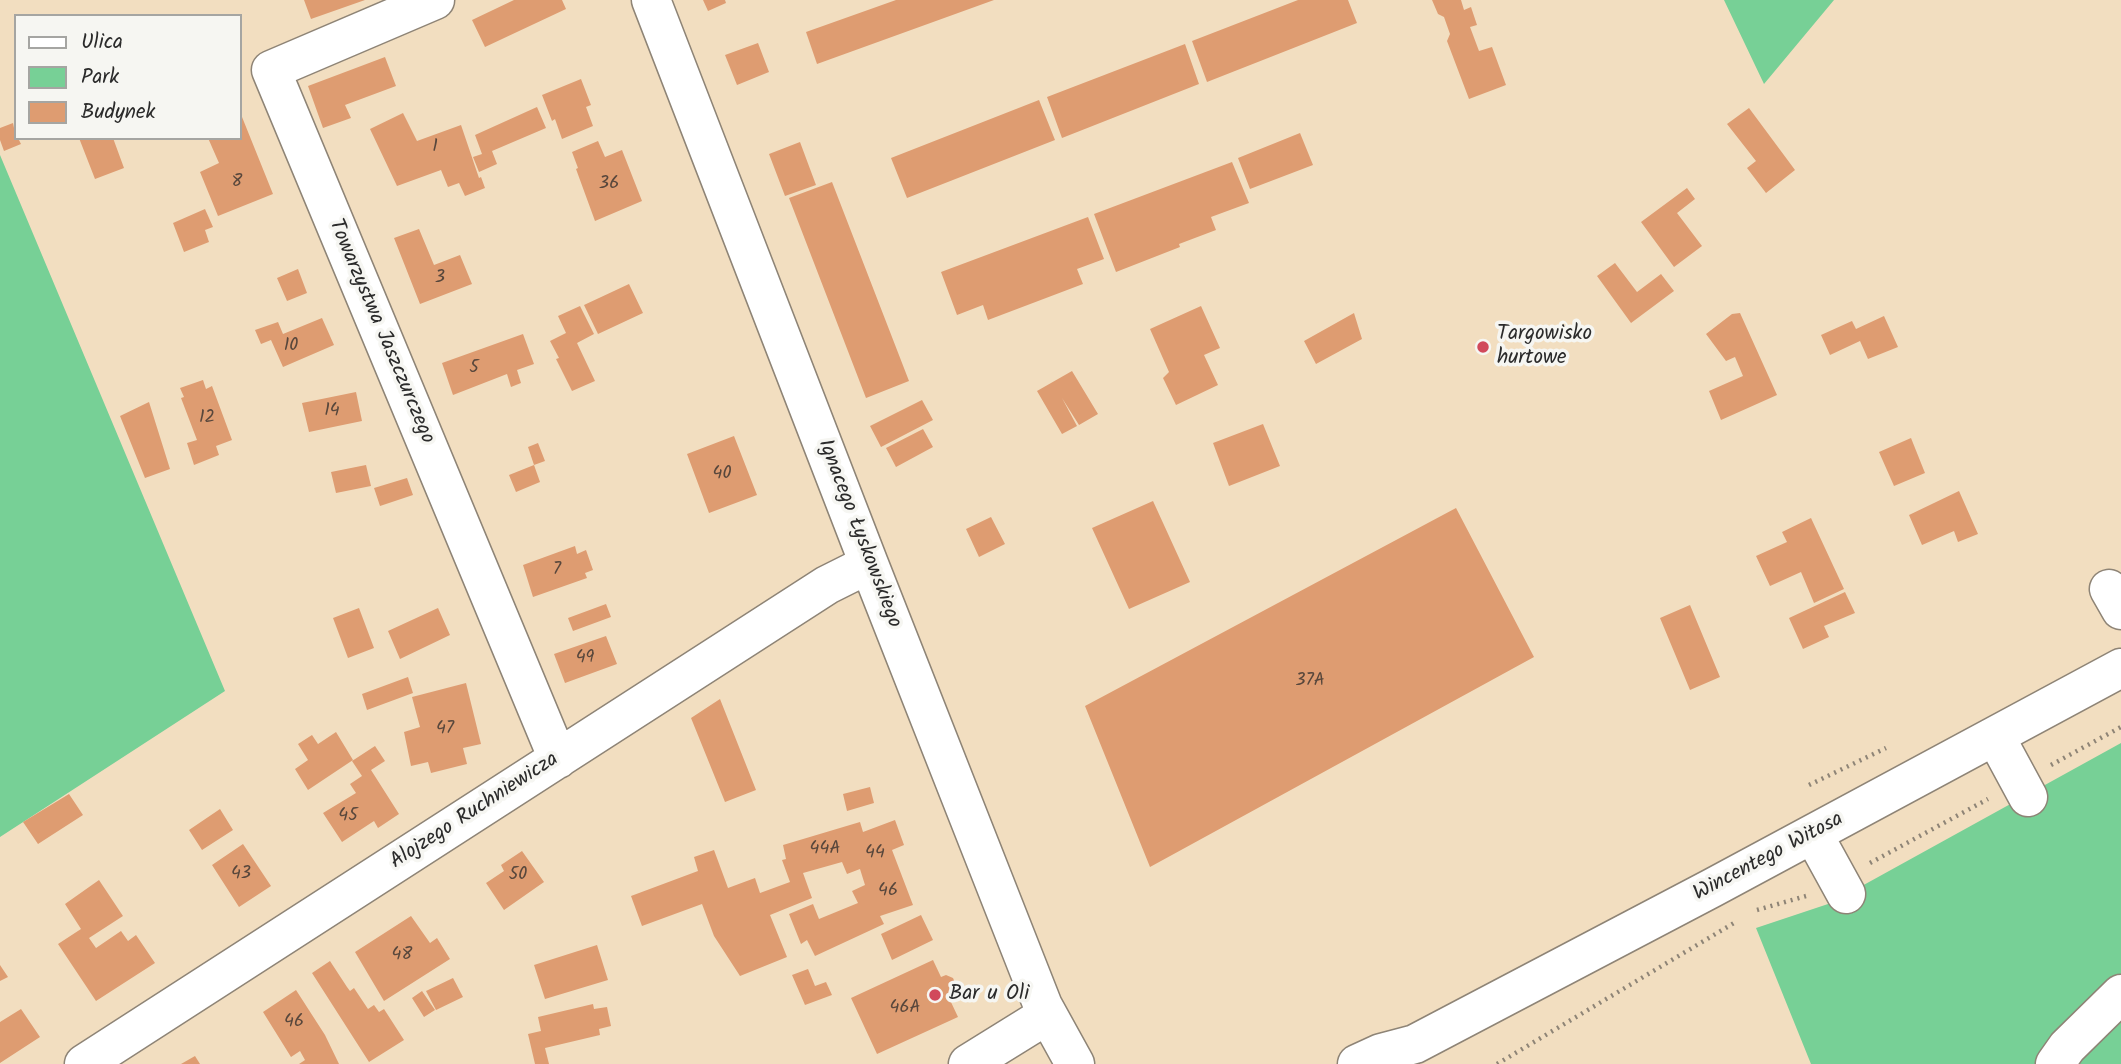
<!DOCTYPE html>
<html>
<head>
<meta charset="utf-8">
<style>
	body { margin:0 }
	#map { position:relative; width:2121px; height:1064px; overflow:hidden; background:#f2dec0; font-family:Kalam,sans-serif }
	canvas { display:block }
	.legend { position:absolute; left:14px; top:14px; width:228px; height:126px; box-sizing:border-box; background:#f6f6f2; border:2px solid #a5a5a2; margin:0; padding:9px 12px; list-style:none; font-size:21px; color:#2b2b2b }
	.legend li { display:flex; align-items:center; gap:14px; height:35px }
	.legend b { width:35px; border:2px solid #a5a5a2 }
</style>
</head>
<body>
<div id="map">
<canvas width="2121" height="1064"></canvas>
<ul class="legend">
<li><b style="height:9px;background:#fff"></b>Ulica</li>
<li><b style="height:19px;background:#77d096"></b>Park</li>
<li><b style="height:19px;background:#de9c71"></b>Budynek</li>
</ul>
</div>
<script>
const g = document.querySelector('canvas').getContext('2d');
g.lineJoin = 'round';
function paint(path, color) { g.fillStyle = color; g.fill(path, 'evenodd'); }
function trace(path, color, width, dash) { g.strokeStyle = color; g.lineWidth = width; g.lineCap = dash ? 'butt' : 'round'; g.setLineDash(dash || []); g.stroke(path); }
function write(font, color, halo, rows, align = 'center') {
  g.font = font + ' Kalam,sans-serif'; g.lineWidth = 7; g.setLineDash([]); g.textBaseline = 'middle'; g.strokeStyle = halo; g.fillStyle = color; for (const [text, x, y, turn = 0] of rows) {
    g.save(); g.translate(x, y); g.rotate((+turn || 0) * Math.PI / 180); g.textAlign = isNaN(turn) ? turn : align; if (halo) g.strokeText(text, 0, 0); g.fillText(text, 0, 0); g.restore();
  }
}
paint(new Path2D(`
	M1724 0H1834L1764 84Z
	M0 155 225 691 0 837Z
	M2121 743V1064H1811L1756 928 1831 903Z`), '#77d096');
paint(new Path2D(`
	M304 0H365L311 19Z
	M514 0H562L566 9 485 47 472 20Z
	M703 0H725L726 3 708 11Z
	M896 0H994L817 64 806 32Z
	M1298 0H1348L1357 23 1207 82 1192 41Z
	M1432 0H1461L1464 10 1471 7 1477 25 1470 27 1479 51 1492 47 1506 85 1469 99 1447 41 1450 34 1444 17 1438 14Z
	M758 43 769 72 737 85 725 55Z
	M1185 44 1199 84 1062 138 1047 97Z
	M385 57 396 86 345 105 351 118 323 128 308 86Z
	M581 79 591 105 586 107 593 126 562 139 555 119 552 121 542 95Z
	M1039 100 1055 140 907 198 891 158Z
	M537 107 546 128 492 151 497 164 479 172 473 157 482 154 475 135Z
	M1749 108 1795 170 1766 193 1747 168 1756 161 1727 124Z
	M240 112 273 194 218 216 200 172 219 163 208 138H240Z
	M403 113 417 141 461 125 479 178 481 177 485 188 465 196 459 183 448 187 441 170 397 186 370 129Z
	M13 123 16 138H18L21 144 4 151 0 140V128Z
	M1300 133 1313 165 1250 189 1238 158Z
	M79 138H113L124 168 95 179Z
	M598 141 605 157 622 150 642 201 595 221 576 169 578 168 572 152Z
	M800 142 816 185 785 196 769 154Z
	M1232 162 1249 203 1211 217 1216 230 1179 244 1180 247 1116 272 1094 214Z
	M832 182 909 381 866 398 789 198Z
	M1687 188 1695 199 1677 213 1702 246 1674 267 1641 222Z
	M205 209 213 227 205 230 209 242 184 252 173 223Z
	M1088 217 1104 259 1077 269 1083 284 988 320 983 305 957 315 941 272Z
	M419 229 434 265 460 255 472 284 420 304 394 238Z
	M1615 263 1637 292 1661 274 1674 291 1631 323 1597 276Z
	M298 269 307 293 287 301 277 278Z
	M629 284 643 313 598 334 584 305Z
	M580 306 594 334 577 343 595 381 572 391 556 359 559 358 550 341 566 333 558 316Z
	M1201 306 1220 348 1204 355 1218 385 1176 405 1163 378 1169 372 1150 329Z
	M1354 313 1362 339 1316 364 1304 341Z
	M1740 313 1777 395 1721 420 1709 391 1743 376 1735 357 1726 361 1706 334 1732 314Z
	M1884 316 1898 347 1868 359 1860 341 1830 355 1821 335 1852 321 1856 329Z
	M322 318 334 345 283 367 271 340 261 344 255 330 278 322 283 334Z
	M523 334 534 364 517 370 521 383 511 387 507 374 453 395 442 363Z
	M1072 371 1098 414 1079 425 1062 398 1077 426 1062 434 1037 391Z
	M203 380 206 389 212 386 232 440 216 446 219 455 194 465 187 443 197 440 181 398 184 397 180 388Z
	M356 392 362 421 309 432 302 403Z
	M922 400 933 420 881 447 870 426Z
	M149 402 170 469 145 478 120 416Z
	M1263 424 1280 466 1229 486 1213 443Z
	M923 429 933 447 896 467 886 448Z
	M734 436 757 495 709 513 687 454Z
	M1911 438 1925 473 1894 486 1879 452Z
	M538 443 545 461 534 465 528 447Z
	M366 465 371 486 336 493 331 472Z
	M534 465 540 482 516 492 509 475Z
	M407 478 413 495 380 506 374 488Z
	M1959 491 1978 534 1958 542 1954 531 1922 545 1909 515Z
	M1153 501 1190 582 1129 609 1092 528Z
	M1456 508 1534 657 1150 867 1085 706Z
	M991 517 1005 544 979 557 966 529Z
	M1811 518 1844 589 1814 603 1801 572 1770 586 1756 556 1787 542 1782 532Z
	M575 546 577 554 586 550 593 570 585 573 587 578 533 597 523 565Z
	M1845 592 1855 613 1824 626 1829 637 1803 649 1789 618Z
	M606 604 611 617 573 631 568 618Z
	M1690 605 1720 677 1690 690 1660 618Z
	M359 608 374 648 348 658 333 618Z
	M438 608 450 635 400 659 388 631Z
	M606 636 617 664 565 683 554 654Z
	M408 677 413 693 367 710 362 694Z
	M466 683 481 744 463 748 467 764 431 773 428 762 411 766 404 732 420 727 412 697Z
	M720 699 756 790 725 802 691 718Z
	M336 732 353 760 308 790 295 769 308 760 298 744 312 735 318 744Z
	M375 746 385 761 371 770 399 814 378 828 374 821 342 842 323 813 356 793 350 784 362 776 352 761Z
	M870 787 874 803 847 811 843 794Z
	M69 794 83 815 38 844 23 822Z
	M220 809 233 830 202 850 189 830Z
	M895 820 904 845 892 850 913 905 880 916 884 924 815 956 807 940 801 944 789 914 813 904 819 919 858 903 852 891 865 885 860 869 847 874 842 862 803 873 812 898 770 915 787 957 740 976 714 936 702 904 642 926 631 896 698 871 694 857 714 850 728 888 755 878 760 893 790 882 782 860 786 859 783 845 860 822 863 832Z
	M243 844 271 886 239 907 212 865Z
	M522 851 544 882 504 910 486 883 504 871 501 865Z
	M99 880 123 916 89 938 96 948 121 931 128 941 136 935 155 963 96 1001 58 944 81 929 65 904Z
	M921 915 933 940 892 960 881 934Z
	M411 916 430 943 437 938 450 959 384 1001 355 952Z
	M597 945 608 980 545 999 534 965Z
	M933 960 941 977 946 975 953 978 958 990 956 997 950 1000 958 1017 877 1054 851 998Z
	M330 961 347 987 350 991 354 988 368 1009 374 1005 379 1012 384 1009 404 1040 369 1062 312 973Z
	M0 965 8 977 0 981Z
	M808 969 815 986 826 982 832 995 805 1005 792 975Z
	M453 978 463 997 436 1010 426 991Z
	M296 990 325 1035 339 1064H299L305 1060 300 1051 291 1057 263 1012Z
	M422 991 435 1010 424 1017 412 998Z
	M593 1004 594 1009 607 1007 611 1026 599 1029 600 1035 545 1048 549 1064H535L528 1034 541 1031 538 1017Z
	M21 1009 40 1037 0 1063V1022Z
	M195 1056 200 1064H181Z`), '#de9c71');
const minor = new Path2D(`
	M435 0 271 70 558 759
	M651 0 869 564 1043 1006 1075 1064
	M2109 589 2121 610
	M1995 736 2028 797
	M1813 834 1846 894
	M84 1064 827 585 869 564
	M968 1064 1047 1015
	M1357 1064 1381 1053 1415 1044 1712 888 2121 668
	M2055 1064 2067 1047 2121 994`);
trace(minor, '#8e8476', 41);
trace(new Path2D(`
	M2051 765 2121 727
	M1809 785 1886 748
	M1870 863 1988 799
	M1757 910 1806 896
	M1497 1064 1734 923`), '#8e8476', 4.5, [2, 5]);
trace(minor, '#fff', 38);
for (const [x, y, r, color] of [
	[1483,347,7,"#d1495b"],
	[935,995,7,"#d1495b"]
]) { const dot = new Path2D(); dot.arc(x, y, r, 0, 2 * Math.PI); g.fillStyle = color; g.fill(dot); trace(dot, '#f6f6f2', 2.5); }
write('18px', '#58473c', null, [
	["1",435,148],
	["8",237,183],
	["36",609,185],
	["3",440,279],
	["10",291,347],
	["5",474,369],
	["14",332,412],
	["12",207,419],
	["40",722,475],
	["7",557,571],
	["49",585,659],
	["37A",1310,682],
	["47",445,730],
	["45",348,817],
	["44A",825,850],
	["44",875,854],
	["43",241,875],
	["50",518,876],
	["46",888,892],
	["48",402,956],
	["46A",905,1009],
	["46",294,1023]
]);
write('21px', '#2b2b2b', '#f6f6f2', [
	["Towarzystwa Jaszczurczego",380,332,67],
	["Ignacego Łyskowskiego",858,534,69],
	["Alojzego Ruchniewicza",475,812,-33],
	["Wincentego Witosa",1769,858,-28]
]);
write('21px', '#2b2b2b', '#f6f6f2', [
	["Targowisko",1497,335],
	["hurtowe",1497,359],
	["Bar u Oli",949,995]
], 'left');
</script>
</body>
</html>
